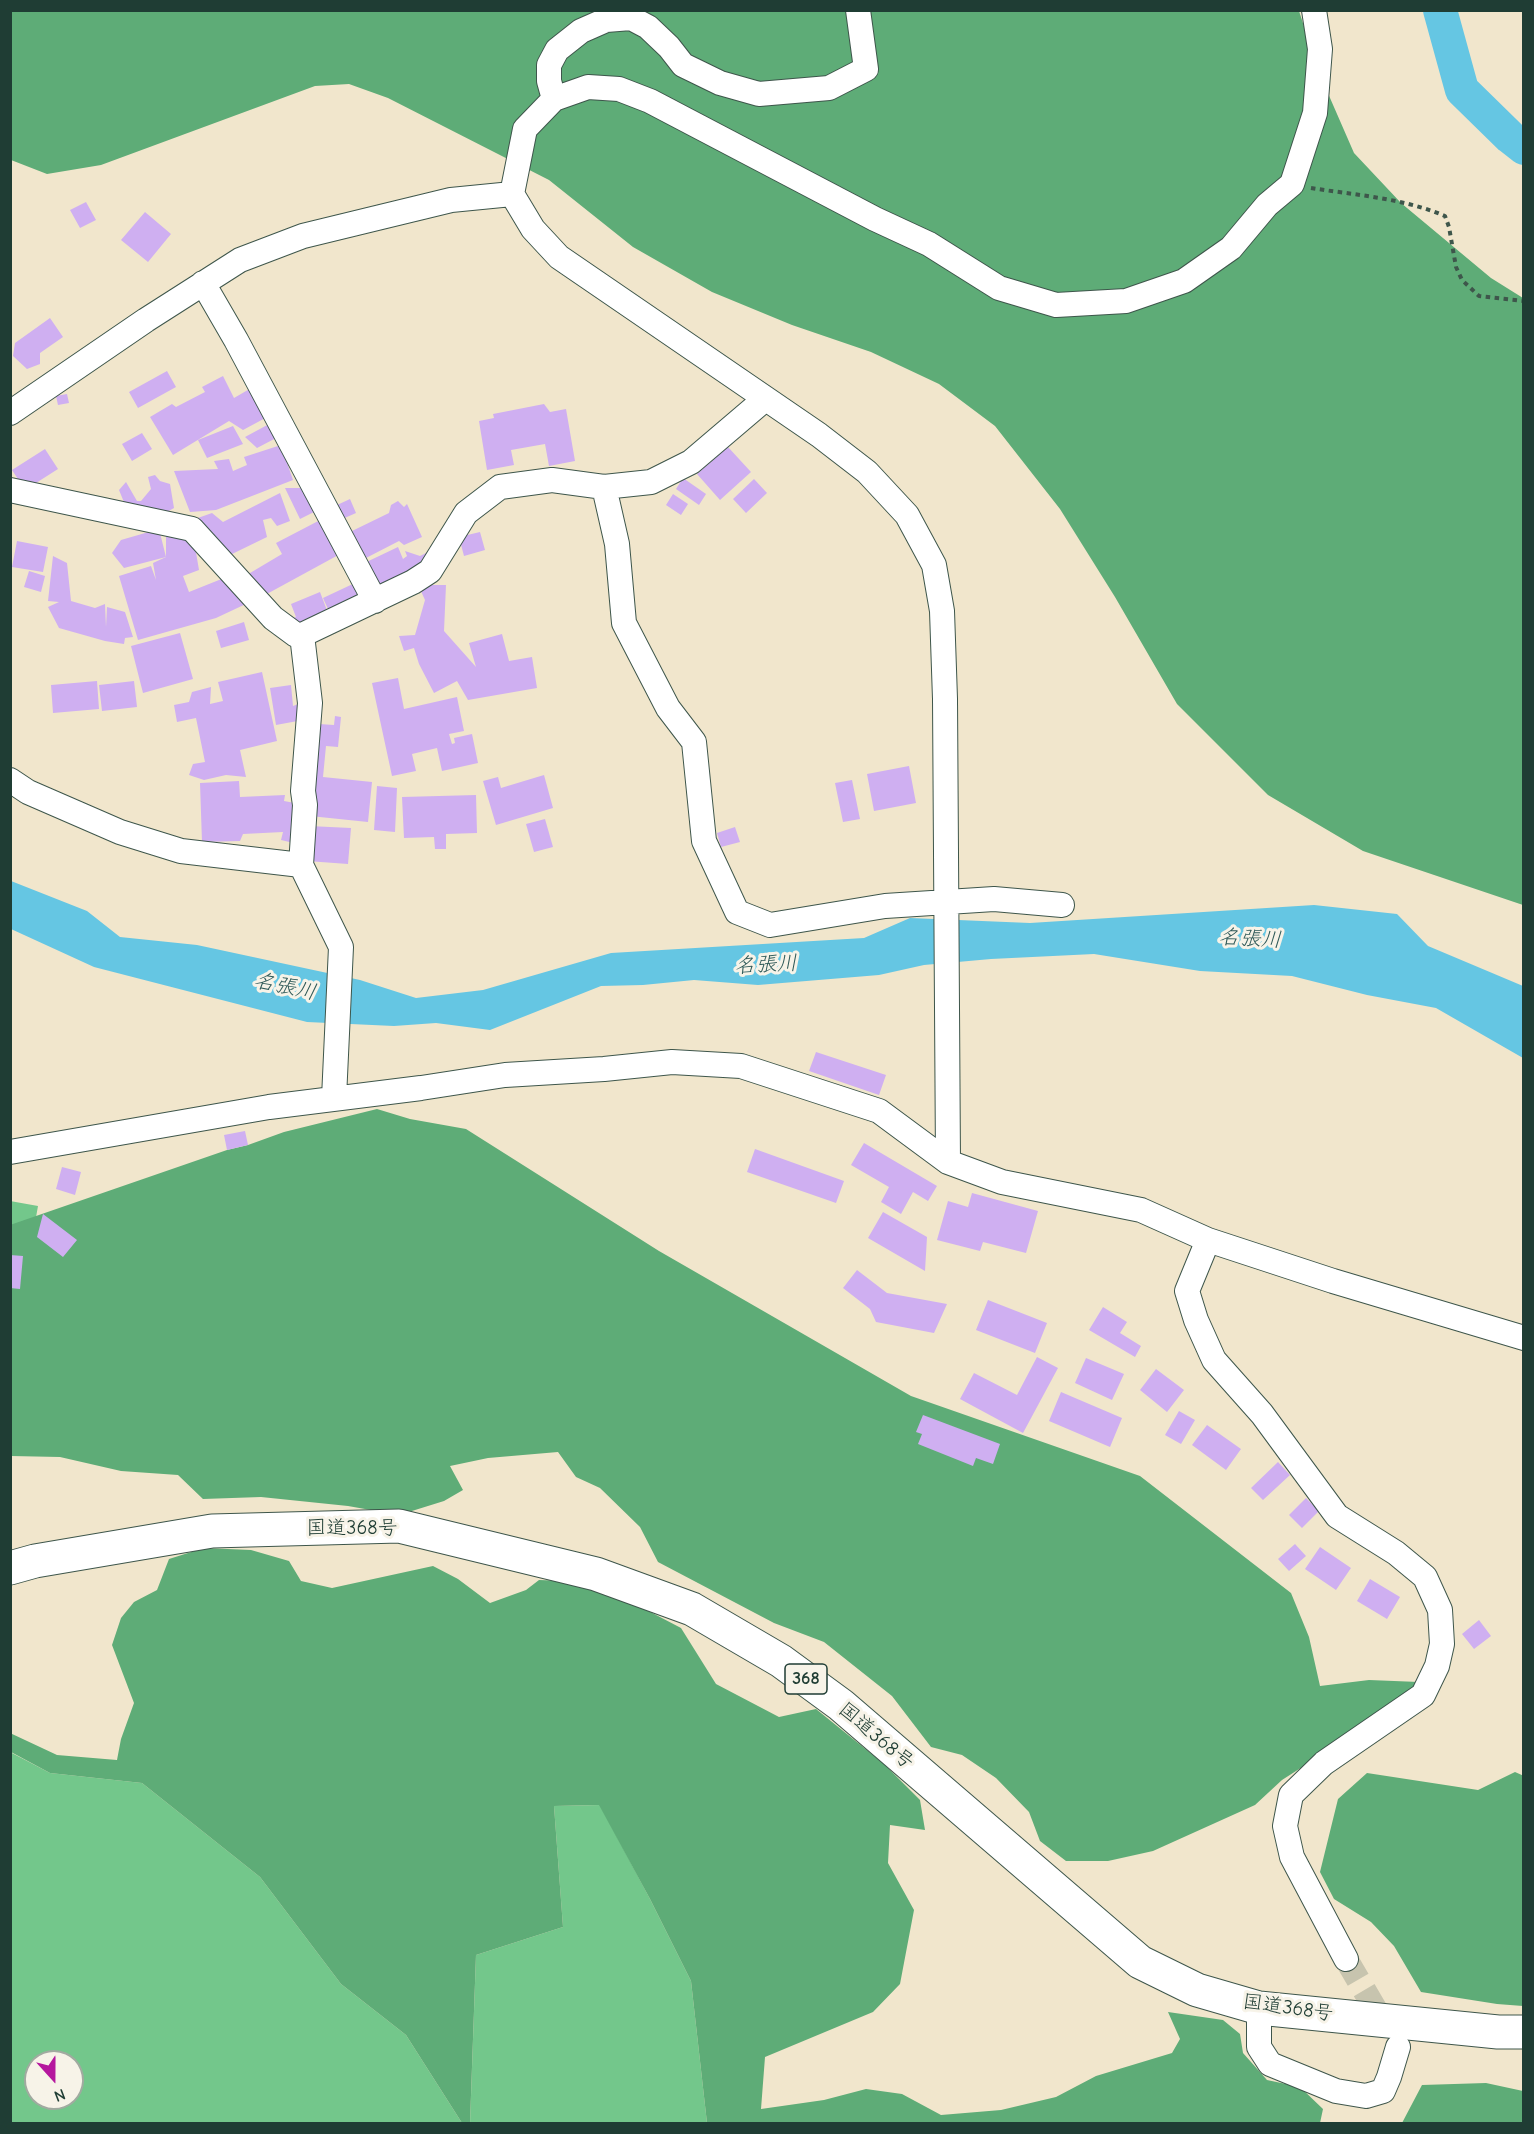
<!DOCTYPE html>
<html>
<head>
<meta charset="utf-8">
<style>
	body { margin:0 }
	#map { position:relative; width:1534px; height:2134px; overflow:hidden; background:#f1e6cc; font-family:"Comic Neue",sans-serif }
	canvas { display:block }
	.frame { position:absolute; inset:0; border:12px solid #1f3d34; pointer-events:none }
	.north { position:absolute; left:24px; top:2050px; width:60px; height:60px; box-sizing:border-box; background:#f7f3e8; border:2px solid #a1aaa0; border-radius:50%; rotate:159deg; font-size:16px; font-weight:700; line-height:24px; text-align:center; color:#1f3d34 }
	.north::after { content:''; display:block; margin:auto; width:21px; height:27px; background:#b5179e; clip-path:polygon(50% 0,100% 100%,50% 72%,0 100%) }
</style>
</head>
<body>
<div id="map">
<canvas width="1534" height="2134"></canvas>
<div class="frame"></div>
<div class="north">N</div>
</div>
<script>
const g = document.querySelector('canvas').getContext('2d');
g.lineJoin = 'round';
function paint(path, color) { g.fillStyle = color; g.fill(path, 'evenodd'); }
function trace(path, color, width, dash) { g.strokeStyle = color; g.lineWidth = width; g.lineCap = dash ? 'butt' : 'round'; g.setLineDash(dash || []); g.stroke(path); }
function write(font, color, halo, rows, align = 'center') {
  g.font = font + ' "Comic Neue","Klee One",sans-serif'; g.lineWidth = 6; g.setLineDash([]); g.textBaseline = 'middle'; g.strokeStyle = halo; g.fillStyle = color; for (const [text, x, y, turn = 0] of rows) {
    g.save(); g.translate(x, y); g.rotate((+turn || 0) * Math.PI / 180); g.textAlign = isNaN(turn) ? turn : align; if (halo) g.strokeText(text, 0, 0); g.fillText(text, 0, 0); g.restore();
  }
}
paint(new Path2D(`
	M10 1201 38 1206 29 1257 11 1253Z
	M10 1752 50 1773 142 1783 260 1877 341 1984 406 2035 462 2123H11ZM36 2062H72V2098H36Z
	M600 1805 650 1899 691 1981 707 2123 470 2124 476 1955 563 1927 554 1806Z`), '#73c78b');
paint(new Path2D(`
	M10 11H1299L1320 75 1354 153 1401 203 1491 278 1523 298V905L1363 851 1268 795 1177 704 1115 597 1060 509 995 426 939 384 871 352 792 325 712 292 633 247 549 180 388 98 349 84 315 86 101 165 47 174 11 160Z
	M377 1109 410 1119 466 1129 659 1251 911 1396 1140 1476 1291 1593 1309 1637 1320 1686 1369 1680 1419 1682 1377 1719 1282 1780 1255 1805 1153 1851 1108 1861H1066L1040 1841 1029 1812 996 1778 962 1755 931 1747 892 1696 824 1642 774 1623 658 1562 640 1527 600 1488 576 1477 558 1452 488 1458 450 1466 463 1490 444 1501 399 1515 348 1506 261 1497 203 1499 178 1475 121 1471 60 1457 11 1456 10 1225 227 1150 248 1145 284 1132Z
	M204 1548 251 1550 289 1561 301 1581 332 1588 433 1566 458 1579 490 1603 526 1590 539 1580 593 1582 681 1628 716 1684 779 1717 816 1709 884 1764 920 1800 925 1830 890 1825 888 1863 914 1910 900 1984 873 2012 765 2057 761 2109 824 2100 866 2089 902 2094 941 2115 1001 2110 1056 2097 1096 2076 1172 2053 1180 2039 1168 2012 1223 2020 1240 2034 1243 2053 1267 2080 1300 2087 1323 2109 1320 2123H707L691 1981 650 1899 599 1805 554 1806 563 1927 476 1955 470 2123H462L406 2035 341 1984 260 1877 142 1783 50 1773 11 1752 10 1733 57 1755 117 1760 121 1739 134 1703 112 1645 121 1618 134 1602 157 1590 169 1559Z
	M1515 1772 1524 1776 1523 2006 1497 2004 1421 1992 1394 1946 1371 1922 1334 1899 1320 1872 1338 1799 1367 1773 1478 1790Z
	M1486 2083 1523 2091V2123H1402L1422 2085Z`), '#5eac77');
paint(new Path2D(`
	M11 881 87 911 120 937 197 945 360 980 416 998 483 990 611 953 864 938 910 918 1030 923 1314 905 1397 914 1428 946 1523 986V1058L1436 1008 1367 995 1292 976 1200 971 1094 954 991 959 924 965 879 975 758 985 694 980 643 985 601 986 490 1030 436 1023 394 1026 307 1022 94 967 11 929Z`), '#65c6e3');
trace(new Path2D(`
	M1440 10 1462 90 1510 137 1524 148`), '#65c6e3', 34);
paint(new Path2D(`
	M86 202 96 220 80 228 70 210Z
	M145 212 171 234 148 262 121 240Z
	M50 318 63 337 40 353V364L27 369 13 356 15 343Z
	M167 371 176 387 138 408 129 392Z
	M223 376 234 398 253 387 269 416 243 430 229 421 173 455 150 417 172 404 176 407 205 392 202 387Z
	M67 394 69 403 58 405 56 396Z
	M544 404 550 412 566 409 575 461 549 466 545 444 511 450 514 465 487 470 479 421 494 418 493 414Z
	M271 423 278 437 257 448 245 437Z
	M233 426 243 444 207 458 198 440Z
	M142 433 152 449 132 461 122 444Z
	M281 445 293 480 216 510 190 512 174 471 218 469 214 461 229 459 233 471 247 465 244 457Z
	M728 447 751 472 720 500 697 474Z
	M45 449 58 469 25 490 12 470Z
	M155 475 160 481 170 484 174 508 156 518 128 512 119 490 126 482 137 501H141L151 489 148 477Z
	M683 478 706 494 699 505 676 489Z
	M754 479 767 493 746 513 733 499Z
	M285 488H308L318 510 300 519Z
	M280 493 290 521 277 526 271 518 263 520 267 537 230 555 195 519 212 513 223 522Z
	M673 494 688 504 681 515 666 505Z
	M350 499 356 513 340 520 335 506Z
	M398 501 404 507 407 504 422 537 404 545 399 541 366 558 352 531 389 513 391 505Z
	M324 518 342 553 265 595 245 576 282 554 276 543Z
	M159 529 166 557V535L192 529 199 570 183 576 189 592 224 578 248 603 216 618 138 640 119 576 151 566 156 580 153 563 166 557 124 568 112 553 121 540Z
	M480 532 485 550 464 556 459 537Z
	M17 541 48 547 43 572 12 567Z
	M398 547 403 559 407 556 405 551 420 556 428 552 434 564 410 575 368 589 356 567Z
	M53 556 67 563 71 601 95 608 105 604 106 627 107 607 125 612 133 637 125 638 124 644 105 641 59 628 48 607 59 602 48 601Z
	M29 571 45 576 41 592 24 587Z
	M357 582 367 604 333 620 323 598Z
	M428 585H446L444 631 476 667 469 643 502 634 509 661 532 657 537 688 468 700 457 681 434 693 419 664 414 648 404 651 399 636 415 635 425 600 420 589Z
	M320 592 331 621 296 635 290 619 296 617 291 604Z
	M244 622 249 640 221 648 216 631Z
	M180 633 193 679 143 693 131 646Z
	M262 672 277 741 240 750 246 777 226 775 204 780 189 775 193 764 205 762 196 718 177 722 174 705 189 702 192 692 211 687 210 704 223 701 218 682Z
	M398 678 404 709 457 697 464 731 449 734 452 744 455 743 454 738 472 734 478 763 442 771 437 748 412 754 416 771 392 776 372 683Z
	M97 681 99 709 53 713 51 685Z
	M134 681 137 707 102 711 99 685Z
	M291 685 293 706 301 703 303 720 276 725 270 688Z
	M335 716 341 717 338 747 326 746 323 777 372 782 368 822 310 816 319 724 334 725Z
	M909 766 916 803 874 811 867 774Z
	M544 775 553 808 496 825 483 781 498 777 501 788Z
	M852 780 860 819 843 822 835 783Z
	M239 781 240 797 285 795 284 801 305 805 298 844 281 840 283 832 243 834 240 841 202 842 200 783Z
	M377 786 397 788 395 832 374 830Z
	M476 795 477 833 446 834V849H435L434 837 404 838 402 797Z
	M545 819 553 847 534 852 526 824Z
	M309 826 351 828 348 864 307 861Z
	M735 827 740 842 721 847 717 833Z
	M816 1052 886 1075 879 1095 809 1071Z
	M245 1131 248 1145 227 1150 224 1135Z
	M864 1143 937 1186 928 1201 913 1192 901 1214 881 1202 889 1187 851 1165Z
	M755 1149 844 1181 836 1203 747 1172Z
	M62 1167 81 1172 75 1195 56 1189Z
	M972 1193 1038 1211 1026 1253 983 1242 980 1251 937 1240 948 1201 968 1207Z
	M883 1212 927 1237 925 1271 868 1238Z
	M43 1214 77 1240 63 1257 37 1237Z
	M10 1255 23 1256 20 1289 10 1288Z
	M857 1270 887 1293 947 1304 934 1333 876 1322 870 1309 843 1288Z
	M988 1300 1047 1323 1035 1353 976 1330Z
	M1103 1307 1127 1322 1120 1333 1141 1346 1135 1357 1089 1330Z
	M1037 1357 1058 1368 1023 1433 960 1399 974 1373 1017 1395Z
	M1086 1358 1124 1374 1112 1400 1075 1383Z
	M1156 1369 1184 1390 1167 1412 1140 1390Z
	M1061 1392 1122 1418 1110 1447 1049 1421Z
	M1179 1411 1195 1420 1181 1444 1165 1435Z
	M923 1415 1000 1444 993 1464 976 1458 973 1466 918 1444 922 1434 916 1432Z
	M1207 1425 1241 1449 1226 1470 1192 1445Z
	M1278 1462 1290 1475 1263 1500 1251 1488Z
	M1306 1498 1319 1511 1302 1528 1289 1515Z
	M1295 1544 1306 1556 1289 1571 1278 1559Z
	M1320 1547 1351 1568 1336 1590 1305 1569Z
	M1370 1579 1400 1597 1387 1619 1357 1601Z
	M1479 1620 1491 1636 1474 1649 1462 1634Z`), '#cfaff1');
trace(new Path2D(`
	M1346 1959 1387 2029`), '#c7c4ae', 24, [24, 12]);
const minor = new Path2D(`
	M554 99 549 81V65L557 50 581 31 606 20 631 18 648 27 669 47 683 65 720 83 759 94 829 88 866 69 858 10
	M203 283 236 340 375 601
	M10 413 146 320 240 260 303 236 381 217 451 200 512 194
	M604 487 617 544 624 623 668 708 694 742 704 841 737 912 770 925 885 906 994 899 1062 905
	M10 490 192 529 273 618 296 635H302L413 582 430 571 466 513 500 487 552 480 604 487 651 482 691 462 765 399
	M302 635 310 703 303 791 305 805 301 865 341 947 334 1098
	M10 780 28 792 120 832 181 851 301 865
	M10 1152 269 1107 421 1088 505 1075 604 1069 672 1062 741 1066 879 1111 948 1162 1002 1182 1141 1210 1208 1240 1333 1281 1524 1338
	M948 1162 945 699 942 611 934 565 907 515 867 472 819 435 559 257 533 229 512 194 525 129 554 99 588 87 619 89 650 101 875 219 929 244 999 288 1056 305 1126 301 1184 281 1231 248 1267 205 1292 184 1315 113 1320 49 1314 10
	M1208 1240 1187 1291 1196 1320 1214 1360 1262 1414 1337 1516 1396 1553 1425 1577 1440 1610 1442 1644 1437 1666 1423 1695 1324 1763 1291 1795 1285 1826 1292 1857 1346 1959
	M1259 2008V2047L1270 2064 1336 2091 1366 2096 1383 2091 1389 2077 1398 2047`);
const highway = new Path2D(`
	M10 1568 35 1561 212 1531 399 1526 596 1574 692 1609 781 1661 841 1705 1140 1962 1197 1990 1259 2008 1498 2032H1524`);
trace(minor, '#3e564b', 26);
trace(highway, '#3e564b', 35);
trace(new Path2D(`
	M1311 188C1355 195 1403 198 1445 216L1449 227 1456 267 1462 280 1479 296 1524 301`), '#3e564b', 4, [4.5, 4.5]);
trace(minor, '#fff', 24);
trace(highway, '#fff', 33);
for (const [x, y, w] of [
	[806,1679,42]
]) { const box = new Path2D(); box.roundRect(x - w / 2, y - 15, w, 30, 4.5); g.fillStyle = '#f7f3e8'; g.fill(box); trace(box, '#1f3d34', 1.5); }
write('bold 18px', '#1f3d34', null, [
	["368",806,1679]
]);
write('20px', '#1f3d34', '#f7f3e8', [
	["国道368号",352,1528],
	["国道368号",876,1736,40],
	["国道368号",1288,2008,8]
]);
write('italic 21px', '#2d5857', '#f7f3e8', [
	["名張川",1250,939,3],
	["名張川",766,965,-3],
	["名張川",285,987,12]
]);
</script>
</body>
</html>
